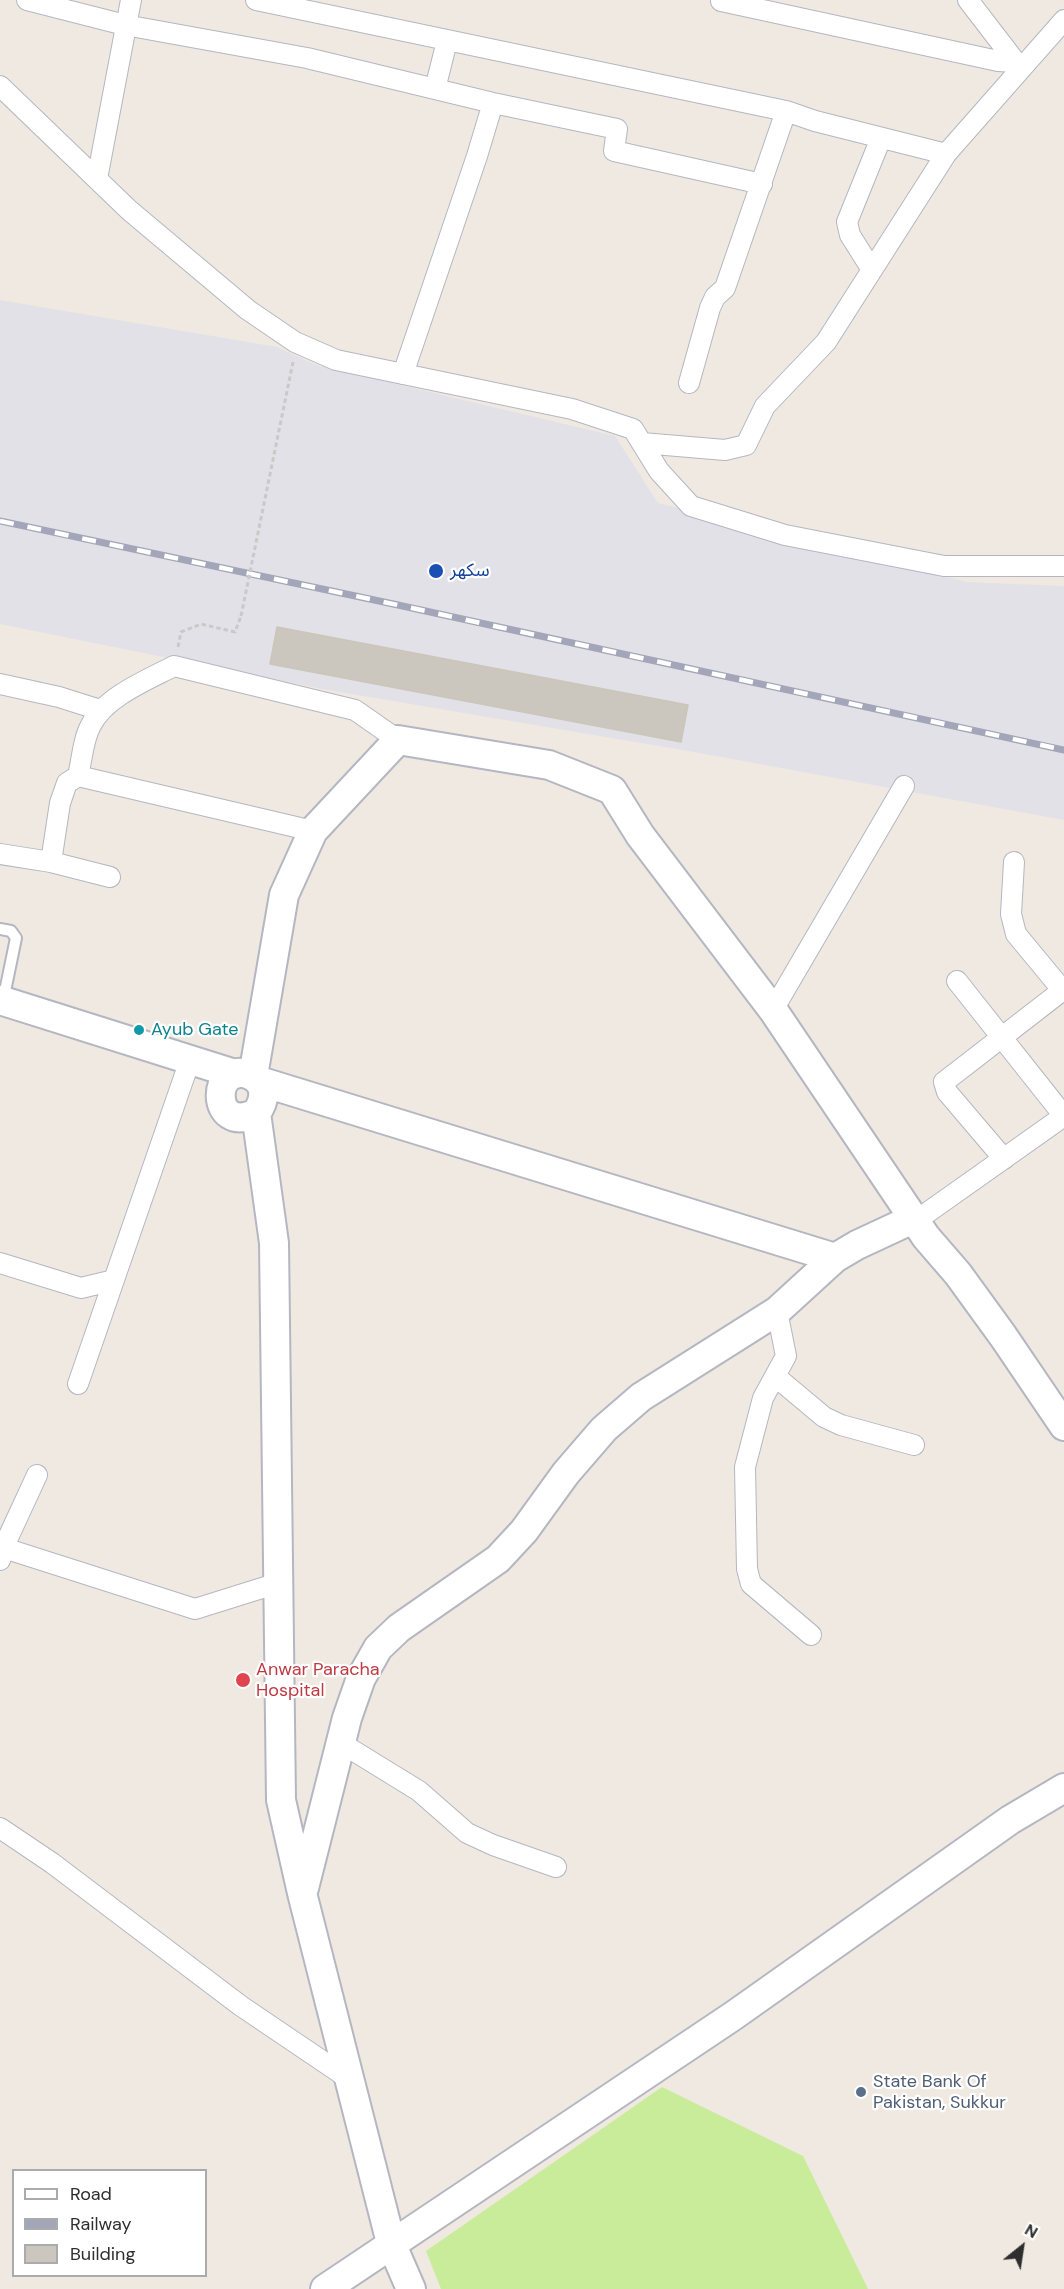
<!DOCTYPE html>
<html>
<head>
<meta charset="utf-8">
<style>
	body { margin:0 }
	#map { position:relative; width:1064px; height:2289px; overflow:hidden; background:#efe9e1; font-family:"DM Sans",sans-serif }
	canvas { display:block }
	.legend { position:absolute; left:12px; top:2169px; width:195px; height:108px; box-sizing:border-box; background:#fff; border:2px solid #ababab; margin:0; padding:8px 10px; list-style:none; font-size:18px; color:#2e2e2e }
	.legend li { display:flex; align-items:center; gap:12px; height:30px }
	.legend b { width:30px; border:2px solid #ababab }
	.north { position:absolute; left:992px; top:2217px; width:60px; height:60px; -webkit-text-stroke:4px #fff; paint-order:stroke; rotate:30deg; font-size:16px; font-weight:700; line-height:24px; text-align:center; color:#2e2e2e }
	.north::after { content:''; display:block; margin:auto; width:21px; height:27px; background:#2e2e2e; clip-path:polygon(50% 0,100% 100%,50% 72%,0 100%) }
</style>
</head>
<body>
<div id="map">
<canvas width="1064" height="2289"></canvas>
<ul class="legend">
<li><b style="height:8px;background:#fff"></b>Road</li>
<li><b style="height:8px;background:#a3a6b8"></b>Railway</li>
<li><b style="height:16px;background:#cbc7bf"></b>Building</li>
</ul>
<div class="north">N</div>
</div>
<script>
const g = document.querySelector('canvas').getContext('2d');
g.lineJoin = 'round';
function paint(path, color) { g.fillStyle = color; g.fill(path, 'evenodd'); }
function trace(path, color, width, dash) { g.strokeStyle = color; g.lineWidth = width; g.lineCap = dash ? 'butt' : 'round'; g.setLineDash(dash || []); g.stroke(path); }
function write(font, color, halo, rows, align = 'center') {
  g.font = font + ' "DM Sans","Noto Sans Arabic",sans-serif'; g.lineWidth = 4.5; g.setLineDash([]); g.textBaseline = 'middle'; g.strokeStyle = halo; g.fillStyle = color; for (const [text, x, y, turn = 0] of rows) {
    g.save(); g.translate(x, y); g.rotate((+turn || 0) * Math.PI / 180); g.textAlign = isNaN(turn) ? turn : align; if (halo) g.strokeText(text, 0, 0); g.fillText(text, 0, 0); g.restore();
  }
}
paint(new Path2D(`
	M0 300 277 347 316 365 615 436 658 503 967 582 1064 586V820L694 752 322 689 0 624Z`), '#e3e1e8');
paint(new Path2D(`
	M662 2087 803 2156 868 2289H441L426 2251Z`), '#c9ec9a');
const building = new Path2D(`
	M277 627 688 705 681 742 270 664Z`);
paint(building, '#cbc7bf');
trace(building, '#cbc5ba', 1.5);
const lane = new Path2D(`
	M0 929 11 931 16 938 3 1001`);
const street = new Path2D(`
	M27 0 125 25 307 58 493 103 617 129 614 151 762 184
	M256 0 786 111 815 121 946 154
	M968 0 1021 69
	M721 1 998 61 1016 62
	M0 86 129 210 248 310 295 342 336 360 572 409 633 429 659 471 691 506 785 535 944 566H1064
	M435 89 447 41
	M97 179 131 0
	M872 270 850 235 847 222 881 138
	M403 374 477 156 493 103
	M689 383 710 308 715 297 725 288 786 111
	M642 443 725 450 746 445 765 406 826 342 946 154 1064 20
	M0 684 59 697 100 710
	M78 776 313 831
	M0 854 51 862 110 877
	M51 862 60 803 67 783 78 776C82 760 83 739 91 725 105 697 147 680 174 666L355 710 398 740
	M1014 862 1011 914 1016 934 1064 992
	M773 1010 904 786
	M1004 1159 947 1092 944 1082 1063 990
	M915 1218 924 1215 1064 1116 957 981
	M0 1263 81 1288 114 1280
	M777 1311 786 1356 763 1398 745 1467 747 1569 751 1584 811 1635
	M775 1376 824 1417 841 1425 914 1445
	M78 1384 190 1060
	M4 1548 195 1609 278 1583
	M0 1560 6 1542 37 1475
	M341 1743 419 1791 467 1833 493 1845 556 1867
	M0 1828 52 1863 241 2006 349 2079`);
const secondary = new Path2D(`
	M0 1000 235 1074
	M253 1076 284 895 313 831 398 740 549 765 612 790 640 835 773 1010 926 1237 958 1274 1003 1336 1064 1426
	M259 1081 835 1258
	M256 1113C209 1136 211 1059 250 1075 267 1082 266 1100 256 1113L274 1243 281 1800 302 1893 391 2243 411 2289
	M304 1888 347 1718 361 1678 378 1648 399 1628 498 1559 524 1531 566 1473 604 1429 641 1397 777 1311 835 1258 857 1245 915 1218
	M325 2289 733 2016 1010 1820 1064 1788`);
trace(lane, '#b4b7c1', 14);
trace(street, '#b4b7c1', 22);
trace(secondary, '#b4b7c1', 32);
trace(new Path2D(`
	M178 647 181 632 201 624 235 632 241 616`), '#c9c9c9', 3, [4.5, 3]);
trace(lane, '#fff', 10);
trace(street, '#fff', 20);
trace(secondary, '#fff', 28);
const rail = new Path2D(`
	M0 521 398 605 1064 750`);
trace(rail, '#a3a6b8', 7);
trace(rail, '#fff', 4.5, [14]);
trace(new Path2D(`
	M241 616 293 362`), '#c9c9c9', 3, [4.5, 3]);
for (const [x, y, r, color] of [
	[436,571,8,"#1a4fb4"],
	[139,1030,6,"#0f9aa8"],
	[243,1680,8,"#e0444e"],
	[861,2092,6,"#5c6f8a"]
]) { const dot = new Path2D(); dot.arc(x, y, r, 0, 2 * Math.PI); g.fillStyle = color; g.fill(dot); trace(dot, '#fff', 2); }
write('18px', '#164399', '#fff', [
	["سكهر",450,571]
], 'left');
write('18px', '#0d838f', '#fff', [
	["Ayub Gate",151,1030]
], 'left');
write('18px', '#be3a42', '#fff', [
	["Anwar Paracha",256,1670],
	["Hospital",256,1691]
], 'left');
write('18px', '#4e5e75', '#fff', [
	["State Bank Of",873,2082],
	["Pakistan, Sukkur",873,2103]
], 'left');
</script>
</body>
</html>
